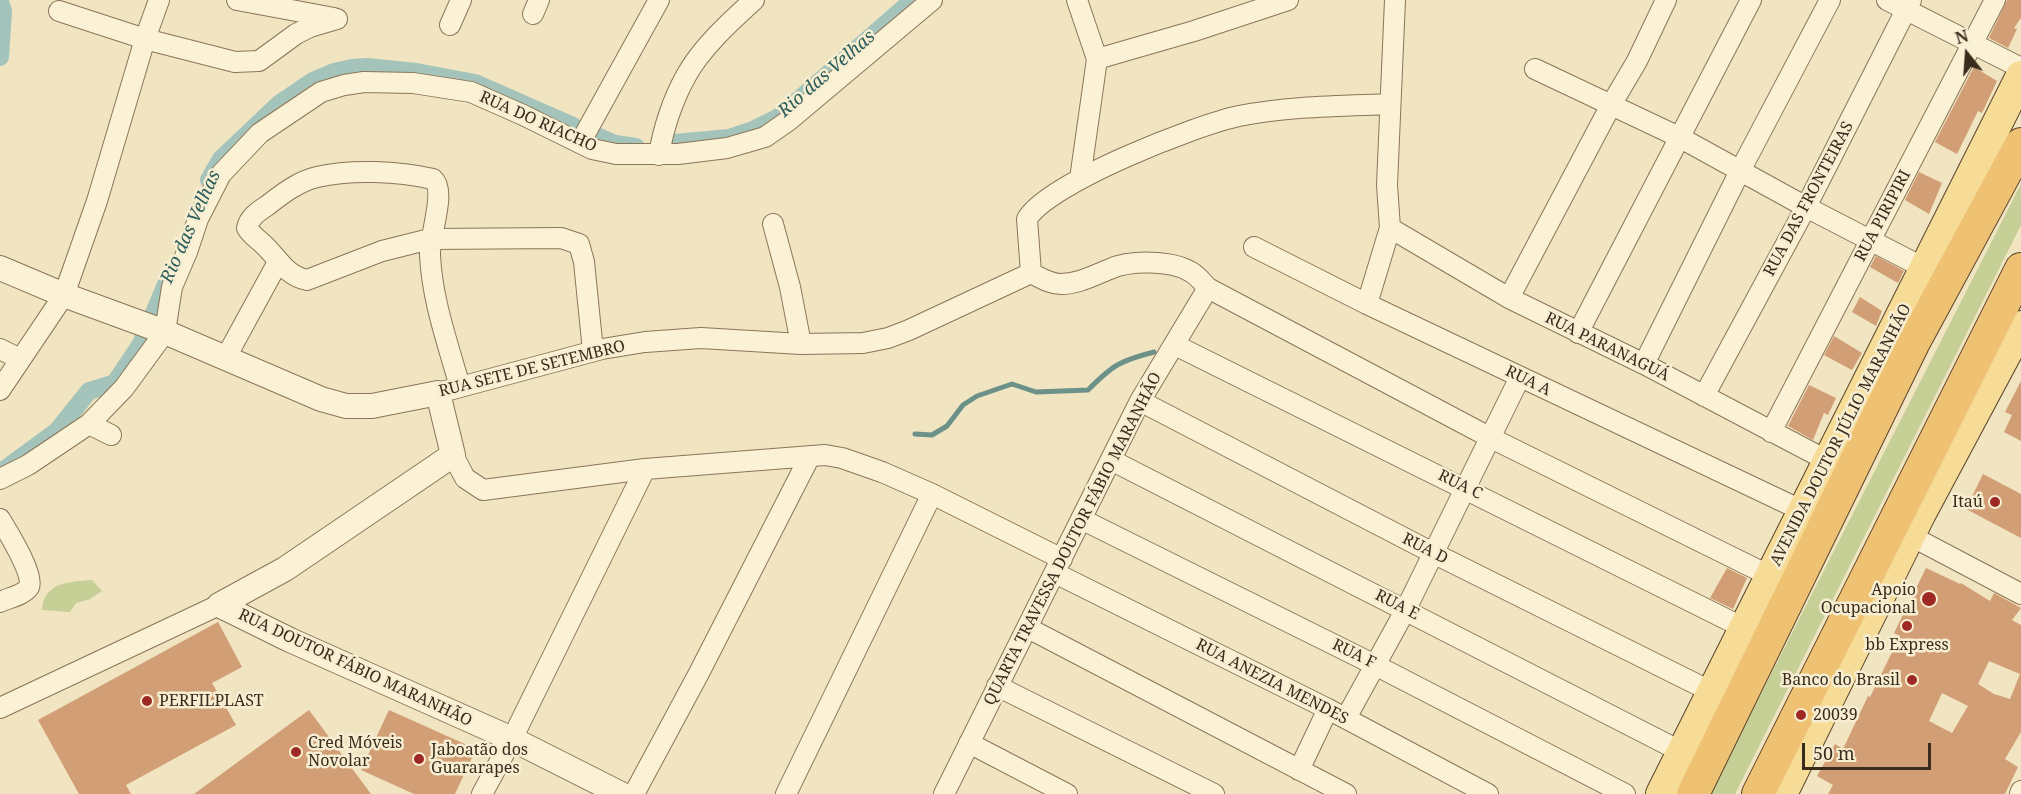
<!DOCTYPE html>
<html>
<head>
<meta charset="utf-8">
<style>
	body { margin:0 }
	#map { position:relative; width:2021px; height:794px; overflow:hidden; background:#f0e4c1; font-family:"Noto Serif",serif }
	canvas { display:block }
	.north { position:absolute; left:1937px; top:24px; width:60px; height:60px; -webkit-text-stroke:4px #f7eed2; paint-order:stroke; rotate:343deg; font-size:16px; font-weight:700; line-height:24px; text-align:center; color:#3a2c1d }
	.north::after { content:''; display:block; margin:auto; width:21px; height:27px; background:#3a2c1d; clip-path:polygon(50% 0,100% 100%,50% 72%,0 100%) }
	.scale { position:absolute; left:1802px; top:743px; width:129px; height:27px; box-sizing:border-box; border:3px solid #3a2c1d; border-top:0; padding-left:8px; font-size:18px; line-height:21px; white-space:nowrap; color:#3a2c1d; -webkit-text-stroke:4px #f7eed2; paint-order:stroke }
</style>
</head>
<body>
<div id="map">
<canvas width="2021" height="794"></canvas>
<div class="north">N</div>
<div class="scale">50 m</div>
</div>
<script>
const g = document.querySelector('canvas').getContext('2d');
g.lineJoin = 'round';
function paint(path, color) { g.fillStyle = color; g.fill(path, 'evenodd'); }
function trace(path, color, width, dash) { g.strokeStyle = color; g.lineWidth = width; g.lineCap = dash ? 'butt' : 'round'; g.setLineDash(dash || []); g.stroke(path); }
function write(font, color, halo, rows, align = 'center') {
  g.font = font + ' "Noto Serif",serif'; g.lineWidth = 5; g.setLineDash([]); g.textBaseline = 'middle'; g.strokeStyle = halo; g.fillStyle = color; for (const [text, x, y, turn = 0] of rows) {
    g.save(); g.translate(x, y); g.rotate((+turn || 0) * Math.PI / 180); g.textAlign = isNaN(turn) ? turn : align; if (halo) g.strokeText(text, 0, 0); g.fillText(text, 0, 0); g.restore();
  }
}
paint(new Path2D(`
	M2021 184V225L1735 794H1710Z
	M92 580 102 591 90 599 76 603 70 612 42 610C44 582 69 582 92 580Z`), '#c6cf95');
trace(new Path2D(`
	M915 434 932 435 947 426 963 405 977 396 1012 384 1036 392 1088 390C1113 365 1119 361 1154 352`), '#6b9189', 5);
trace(new Path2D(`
	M0 2 3 11 0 57
	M599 137 615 144 636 147
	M664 144 729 138 753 130 779 117 913 0
	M209 180 221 159 279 104 313 81 334 72 352 68 367 67 416 72 475 83 573 126
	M0 473 57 431 89 391 115 383 141 344 170 275`), '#a4c3bb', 18);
paint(new Path2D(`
	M2007 0H2021V18L2014 28 2017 29 2008 48 1989 38Z
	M1974 67 1997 81 1982 113 1978 111 1957 154 1935 142Z
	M1919 172 1942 183 1929 214 1905 200Z
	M1876 256 1904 271 1898 283 1870 267Z
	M1860 297 1882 311 1876 326 1852 312Z
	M1834 336 1862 353 1852 370 1824 355Z
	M2021 381V441L2004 432 2012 415 2005 412Z
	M1809 385 1836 398 1828 415 1824 413 1813 440 1788 426Z
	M1983 474 2021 494V538L1966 509Z
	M1727 568 1747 578 1733 609 1710 598Z
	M1926 568 1960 584 1961 583 1990 601 1994 593 2021 608 2012 620 2021 625V732L2005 759 2018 767 2005 794H1828L1833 785 1817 776 1835 744 1843 749 1868 696 1870 697 1900 636 1894 633ZM1989 661 2020 674 2010 699 1994 694 1978 684ZM1942 693 1968 706 1952 733 1929 721Z
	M218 622 242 667 212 683 236 725 126 785 131 794H79L38 720Z
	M309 710 371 794H194Z
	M389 710 476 749 455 794H414L361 770Z`), '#d19e75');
const minor = new Path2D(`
	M237 0 334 18
	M1077 0 1097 59 1080 179
	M1887 0 2021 68
	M59 11 145 39 235 62 259 61 296 34 310 27 337 19
	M533 14 539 0
	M450 25 461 0
	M1097 59 1194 31 1288 0
	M1535 69 1679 137 1806 207 1924 268
	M580 143 659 0
	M659 155C663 129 673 99 686 76 701 48 731 21 754 0
	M773 224 790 287 801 344
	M1390 228 1509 298 1644 364 1828 461
	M1254 247 1367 304 1803 511
	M1031 273 1027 219C1048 183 1196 125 1239 116 1289 106 1340 106 1390 104
	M1509 298 1611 105 1637 61 1666 0
	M1367 304 1390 228 1387 185 1395 0
	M1578 333 1751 0
	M1175 345 1744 628
	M0 349 20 359
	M225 359 278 262
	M1644 364 1740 171 1830 0
	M460 387C448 344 432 300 430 255 429 236 447 191 433 179 398 171 351 169 317 177 299 181 282 194 268 205 259 211 249 217 247 228 251 235 258 239 264 245 278 258 286 276 307 280L382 251 430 239 561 238 579 244 584 262 593 351
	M0 390 64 295 97 201 145 39 159 0
	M438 393 602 349 645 342 701 338 801 344 863 343 888 338 909 330 1031 273C1041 278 1050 284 1061 284 1079 284 1094 275 1110 269 1130 260 1172 260 1191 272 1198 276 1203 283 1208 288L1491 438 1770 576
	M1704 396 1806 207 1911 0
	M1140 401 1433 553 1712 692
	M89 424 111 435
	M1771 432 1995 0
	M453 455 465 478 483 490 645 469 825 455 842 458 882 472 932 494 1062 559
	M1111 460 1682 752
	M0 479 28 465 89 424 124 388 165 332 172 287 187 252 198 219 221 174 260 133 321 92 344 85 364 82 413 83 471 92 523 115 592 149 616 154H678L727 148 765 137 788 121 932 0
	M0 519C7 531 35 575 29 587 24 595 8 598 0 602
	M1081 519 1375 665 1625 794
	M1909 535 2021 594
	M1055 573 1328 709 1488 794
	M1028 628 1346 794
	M997 686 1214 794
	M0 708 219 605
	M1346 718 1406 609 1520 377
	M969 743 1067 794
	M1299 770 1328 709
	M482 794 512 739 645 469
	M634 794 699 673 810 456
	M786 794 932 494
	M944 794 1140 401 1208 288
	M2020 794 2021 791`);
const tertiary = new Path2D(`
	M0 268 64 295 165 332 321 399 346 406H372L438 393 453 455 285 569 219 605
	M219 605 290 640 512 739 621 794`);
const primary = new Path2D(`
	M1661 794 2021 76
	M1782 794 1920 515 2021 326`);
const trunk = new Path2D(`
	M1693 794 1913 344 2021 144
	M1758 794 2021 269`);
trace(minor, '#8b7558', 22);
trace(tertiary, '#8b7558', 26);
trace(primary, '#59432c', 32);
trace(trunk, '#59432c', 34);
trace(minor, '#fbf1d5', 20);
trace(tertiary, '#fbf1d5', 24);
trace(primary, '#f6dc97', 30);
trace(trunk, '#eec272', 32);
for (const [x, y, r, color] of [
	[1995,502,6,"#9e2824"],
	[1929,599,8,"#9e2824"],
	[1907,626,6,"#9e2824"],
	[1912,680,6,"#9e2824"],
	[147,701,6,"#9e2824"],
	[1801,715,6,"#9e2824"],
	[296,752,6,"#9e2824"],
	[419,759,6,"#9e2824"]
]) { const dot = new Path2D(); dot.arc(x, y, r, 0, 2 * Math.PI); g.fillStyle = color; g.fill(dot); trace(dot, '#f7eed2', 2); }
write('16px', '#3a2c1d', '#f7eed2', [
	["RUA DO RIACHO",538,122,24],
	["RUA DAS FRONTEIRAS",1809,199,-62],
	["RUA PIRIPIRI",1883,216,-62],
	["RUA PARANAGUÁ",1607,347,26],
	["RUA SETE DE SETEMBRO",532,369,-14],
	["RUA A",1528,381,26],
	["AVENIDA DOUTOR JÚLIO MARANHÃO",1841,435,-63],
	["RUA C",1460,485,26],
	["QUARTA TRAVESSA DOUTOR FÁBIO MARANHÃO",1073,539,-63],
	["RUA D",1425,549,27],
	["RUA E",1397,605,27],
	["RUA F",1354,654,26],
	["RUA DOUTOR FÁBIO MARANHÃO",355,668,25],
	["RUA ANEZIA MENDES",1272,682,27]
]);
write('16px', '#3a2c1d', '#f7eed2', [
	["Itaú",1983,502,"right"],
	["Apoio",1916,590,"right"],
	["Ocupacional",1916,608,"right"],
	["bb Express",1907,645,"center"],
	["Banco do Brasil",1900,680,"right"],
	["PERFILPLAST",159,701],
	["20039",1813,715],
	["Cred Móveis",308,743],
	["Novolar",308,761],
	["Jaboatão dos",431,750],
	["Guararapes",431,768]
], 'left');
write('italic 18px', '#2b5b59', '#f7eed2', [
	["Rio das Velhas",827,74,-41],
	["Rio das Velhas",191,227,-66]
]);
</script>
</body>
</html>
